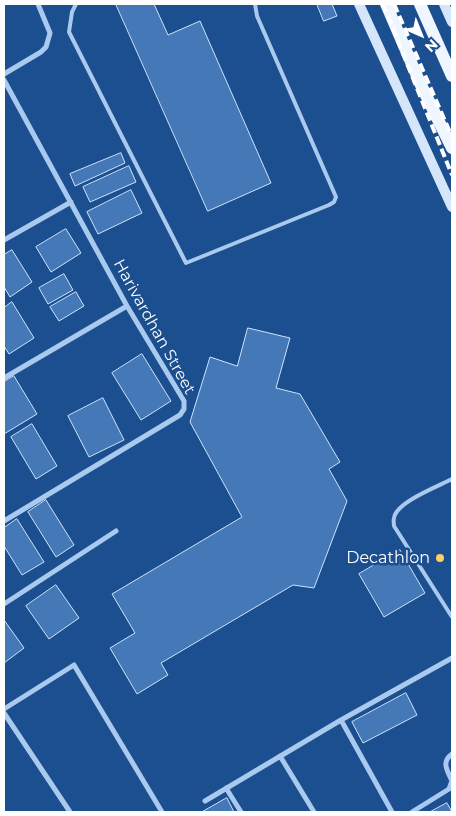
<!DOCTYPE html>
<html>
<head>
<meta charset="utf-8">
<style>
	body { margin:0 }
	#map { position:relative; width:456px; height:816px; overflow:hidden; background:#1b4f8f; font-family:Montserrat,sans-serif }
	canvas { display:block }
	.frame { position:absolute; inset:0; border:5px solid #fff; pointer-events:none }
	.north { position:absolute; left:396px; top:10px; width:50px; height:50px; -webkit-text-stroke:4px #1b4f8f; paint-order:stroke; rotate:136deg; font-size:14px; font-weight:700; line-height:20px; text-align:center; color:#fff }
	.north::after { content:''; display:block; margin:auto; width:18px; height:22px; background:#fff; clip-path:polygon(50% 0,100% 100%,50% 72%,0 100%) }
</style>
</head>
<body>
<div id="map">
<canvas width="456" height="816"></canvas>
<div class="frame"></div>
<div class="north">N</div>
</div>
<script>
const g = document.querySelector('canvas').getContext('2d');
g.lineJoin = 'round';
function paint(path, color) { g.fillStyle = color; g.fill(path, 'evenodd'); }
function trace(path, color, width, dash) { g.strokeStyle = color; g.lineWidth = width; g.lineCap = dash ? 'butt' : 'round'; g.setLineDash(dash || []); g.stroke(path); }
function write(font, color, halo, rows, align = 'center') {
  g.font = font + ' Montserrat,sans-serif'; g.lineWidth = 5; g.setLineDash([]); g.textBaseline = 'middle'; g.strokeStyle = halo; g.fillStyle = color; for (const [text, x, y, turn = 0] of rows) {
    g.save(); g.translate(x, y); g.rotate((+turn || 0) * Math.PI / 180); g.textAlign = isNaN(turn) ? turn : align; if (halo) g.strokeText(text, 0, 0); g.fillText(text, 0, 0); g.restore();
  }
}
const building = new Path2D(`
	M116 4H154L168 35 200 21 271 183 208 211Z
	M317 4H332L337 16 324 21Z
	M121 153 125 163 75 186 70 174Z
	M129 166 136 182 90 202 83 187Z
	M131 190 142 213 98 234 87 212Z
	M66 229 81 253 51 272 36 247Z
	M12 250 32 282 10 297 4 287V255Z
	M64 274 73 290 48 304 39 288Z
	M76 292 84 306 59 321 50 307Z
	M12 302 34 338 9 354 4 346V308Z
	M248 328 290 338 276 388 300 394 340 462 329 469 347 501 314 588 293 585 161 663 168 675 137 694 110 648 135 633 112 594 242 517 190 422 210 357 237 366Z
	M142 354 171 401 141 420 112 373Z
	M14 376 37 414 4 434V382Z
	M103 398 124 440 89 457 68 416Z
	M32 424 57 466 36 479 11 437Z
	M46 500 74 545 56 557 28 512Z
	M17 519 44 562 22 575 4 546V528Z
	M400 550 425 593 384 617 359 574Z
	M56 585 79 618 49 639 26 606Z
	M4 620 24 648 4 663Z
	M406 693 417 715 363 743 352 722Z
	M227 798 234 812H202Z
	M447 803 452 812H430Z`);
paint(building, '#4478b7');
trace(building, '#cfe3fa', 1);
trace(new Path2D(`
	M76 4 72 12 69 32 186 263 329 205 334 202 336 197 257 16 255 4
	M452 479C439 486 396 502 394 518 393 521 394 523 394 526L452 617`), '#a9c9ee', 4);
trace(new Path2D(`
	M4 74 41 52 46 47 50 33 38 4
	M4 80 127 306 184 401V409L180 415 4 521
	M4 240 71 202
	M4 378 127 306
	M4 604 116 531
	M4 709 74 665 162 812
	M4 713 70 812
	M341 720 392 812
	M280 756 314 812
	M226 788 241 812
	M205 801 341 720 452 658
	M412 812 449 789 452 781C447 770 441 762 452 754`), '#a9c9ee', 5);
trace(new Path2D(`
	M359 4 452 207
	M444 4 452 22`), '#d6e6fa', 10);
trace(new Path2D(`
	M386 4 420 83 452 148
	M420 4 452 76`), '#f0f6ff', 12);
trace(new Path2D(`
	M383 4 452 175
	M394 4 452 137`), '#fff', 4, [9, 4]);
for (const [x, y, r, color] of [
	[440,558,5,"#ffd166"]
]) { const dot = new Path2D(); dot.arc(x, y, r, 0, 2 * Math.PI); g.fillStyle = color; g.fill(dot); trace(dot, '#1b4f8f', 2); }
write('16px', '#fff', '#1b4f8f', [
	["Harivardhan Street",154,327,61]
]);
write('16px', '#fff', '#1b4f8f', [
	["Decathlon",430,558]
], 'right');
</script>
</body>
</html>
